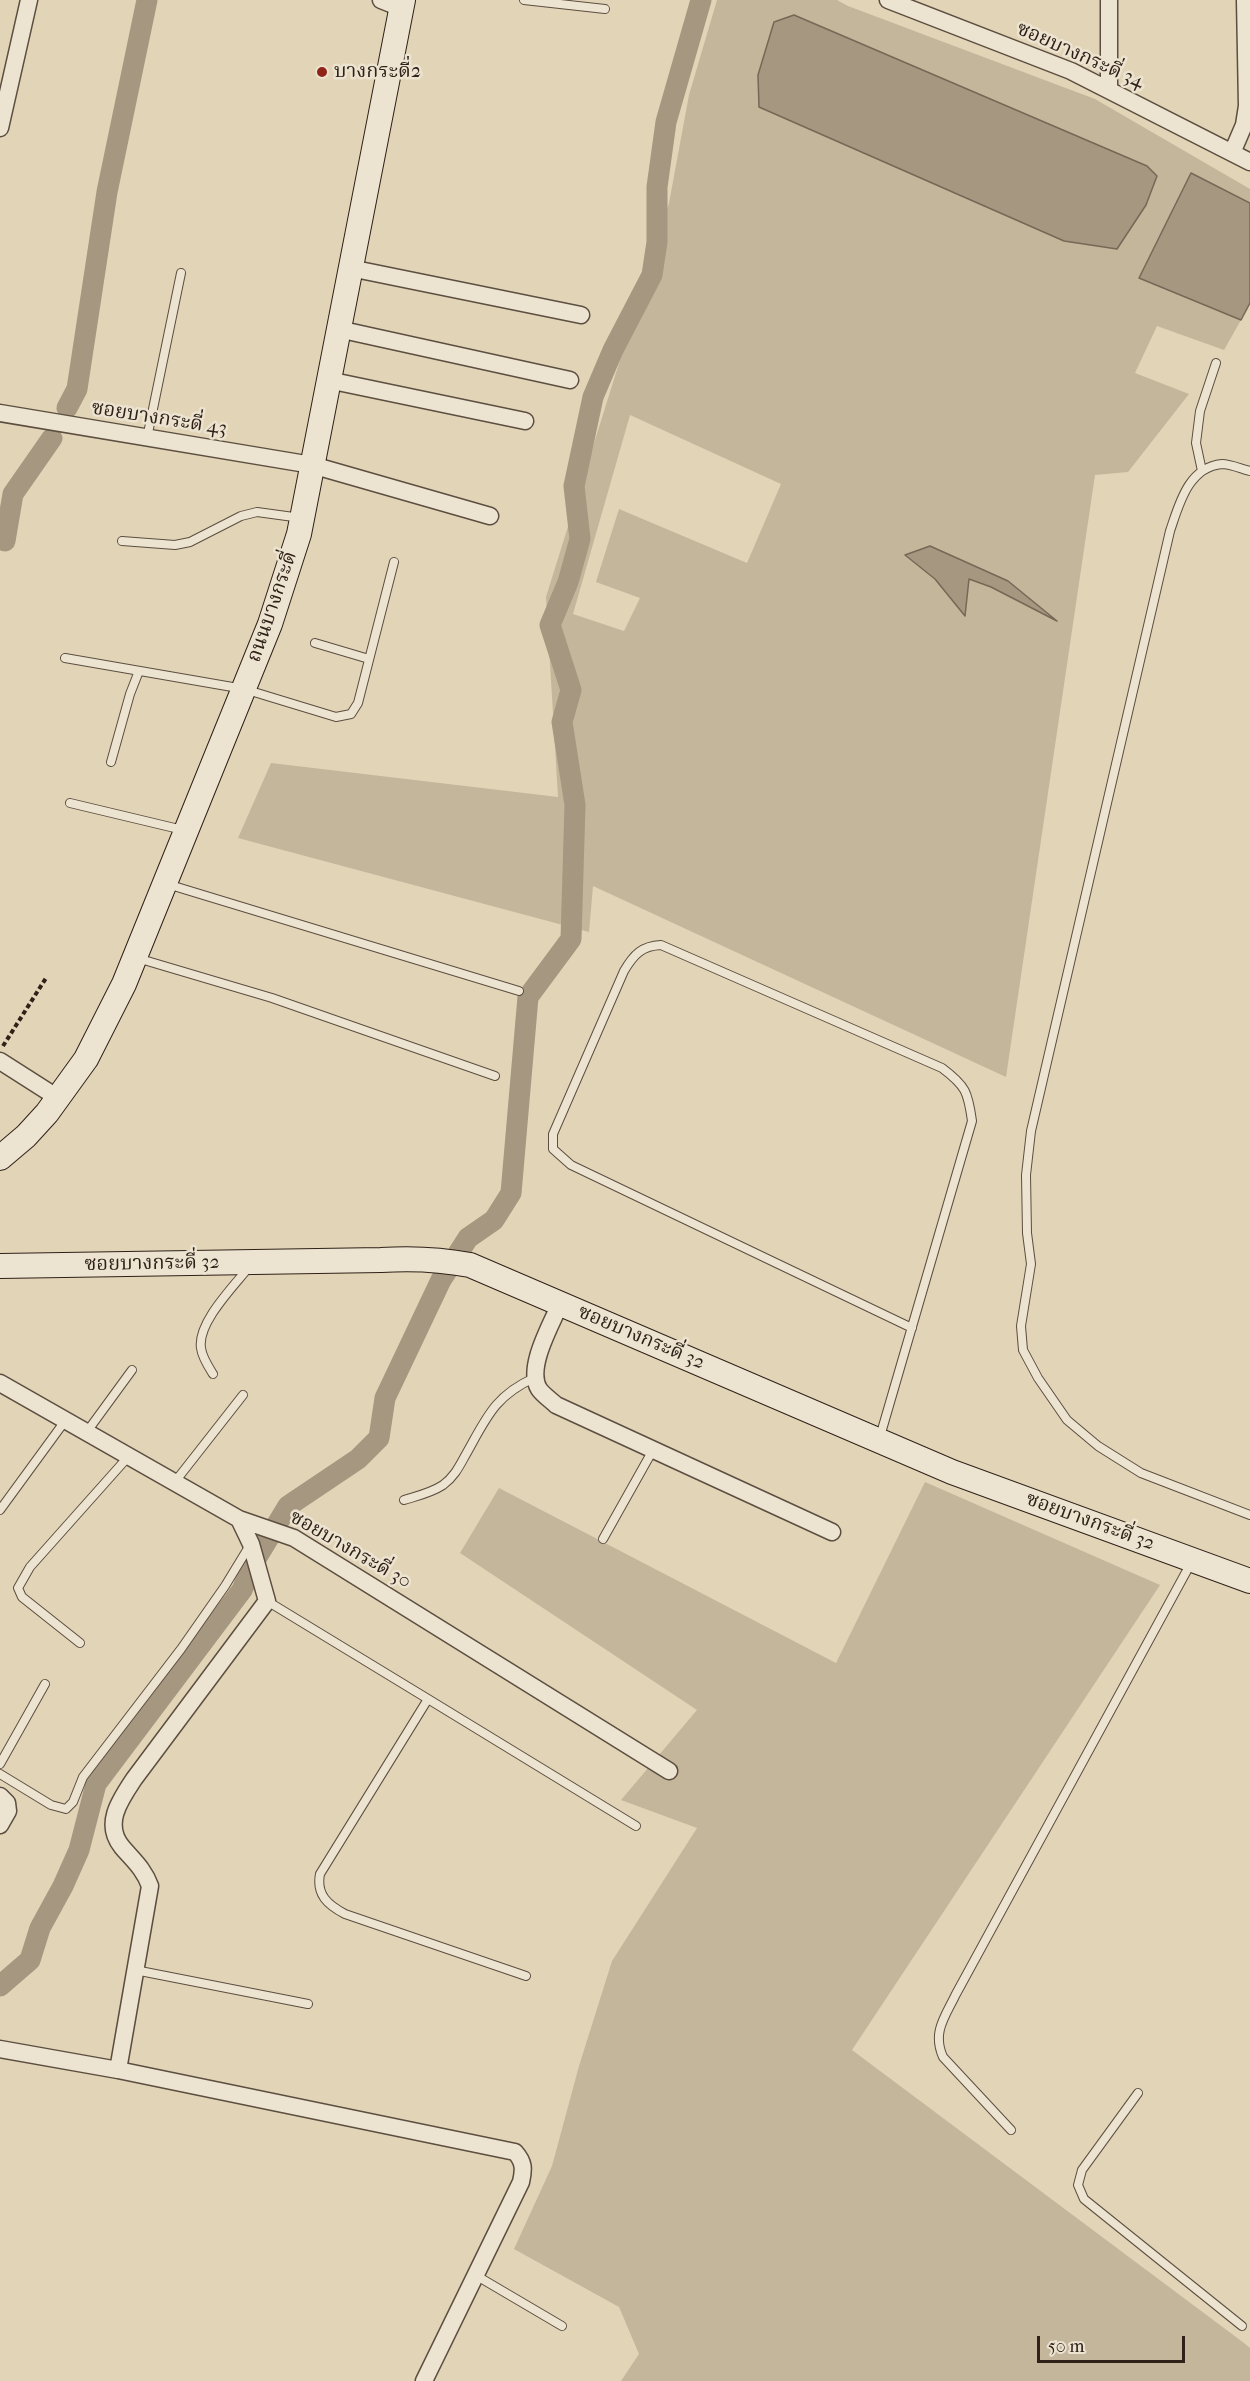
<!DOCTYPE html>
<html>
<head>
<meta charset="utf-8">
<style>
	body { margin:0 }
	#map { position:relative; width:1250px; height:2381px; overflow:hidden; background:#e2d4b6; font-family:"IM FELL French Canon",serif }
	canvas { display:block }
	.scale { position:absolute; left:1037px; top:2336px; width:148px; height:27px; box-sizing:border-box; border:3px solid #2f2118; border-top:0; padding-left:8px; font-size:18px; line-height:21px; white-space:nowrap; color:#2f2118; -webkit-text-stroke:4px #ece3d0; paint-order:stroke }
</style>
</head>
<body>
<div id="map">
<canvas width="1250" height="2381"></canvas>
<div class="scale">50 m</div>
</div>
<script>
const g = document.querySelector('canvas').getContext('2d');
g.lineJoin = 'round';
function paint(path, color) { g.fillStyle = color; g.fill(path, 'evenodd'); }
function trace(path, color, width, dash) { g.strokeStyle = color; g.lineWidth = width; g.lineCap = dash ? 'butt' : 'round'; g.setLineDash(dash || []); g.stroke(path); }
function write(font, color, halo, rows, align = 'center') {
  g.font = font + ' "IM FELL French Canon","Noto Serif Thai",serif'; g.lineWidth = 5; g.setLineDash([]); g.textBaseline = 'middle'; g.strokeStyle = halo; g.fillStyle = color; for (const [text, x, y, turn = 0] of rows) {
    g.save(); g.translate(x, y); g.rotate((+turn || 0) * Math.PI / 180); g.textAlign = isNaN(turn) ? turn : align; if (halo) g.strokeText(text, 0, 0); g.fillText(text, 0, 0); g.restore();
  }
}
paint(new Path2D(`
	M717 0H837L848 6 1095 99 1250 189V203L1191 174 1140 278 1241 320 1224 350 1157 326 1135 373 1189 394 1128 472 1095 475 1006 1077 593 886 589 932 238 838 271 763 558 797 546 597 669 203 689 95ZM856 42 1147 166 1156 176 1117 249 1064 241 760 107ZM630 415 781 484 747 563 619 509 596 582 640 598 624 631 573 614ZM930 546 1008 581 1053 618 991 586 969 579 964 615 935 579 906 556Z
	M925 1482 1160 1585 852 2050 1244 2343 1250 2348V2381H621L639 2354 619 2307 514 2249 552 2166 579 2066 612 1961 697 1828 621 1800 697 1710 460 1553 499 1488 836 1663Z`), '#c4b69b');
const water = new Path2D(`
	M794 15 1147 166 1157 176 1146 205 1117 249 1064 241 759 107 758 75 774 22Z
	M1191 173 1250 203V303L1241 320 1139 278Z
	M930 546 1008 581 1057 621 991 587 969 579 965 616 935 579 905 555Z`);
paint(water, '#a59780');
trace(water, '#766856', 1.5);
trace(new Path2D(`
	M67 408 77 389 107 192 147 0
	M5 541 13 494 52 438
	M0 1986 30 1960 40 1928 63 1886 79 1850 96 1784 242 1590 254 1562 288 1506 358 1459 379 1438 385 1398 441 1280 468 1238 494 1220 511 1193 528 997 571 939 575 805 562 722 571 690 550 625 568 582 580 539 574 486 593 397 613 350 652 275 657 242V187L666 122 701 0`), '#a59780', 21);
const lane = new Path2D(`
	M524 0 605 9
	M147 438 181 273
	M1202 471 1196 443 1200 411 1216 363
	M1250 471C1242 469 1230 464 1222 464 1188 467 1179 505 1170 531L1031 1131 1026 1175 1027 1233 1031 1264 1021 1326 1023 1350 1038 1378 1067 1420 1098 1446 1141 1473 1250 1515
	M122 541 175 545 190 542 241 516 257 512 301 518
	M315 643 369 659
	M65 658 244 689 336 717 351 714 358 703 394 562
	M111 762 130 694 139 671
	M70 803 183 830
	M167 884 519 991
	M137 958 272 998 495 1076
	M213 1374C208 1366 202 1357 201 1348 197 1323 234 1286 249 1267
	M86 1433 132 1370
	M879 1440 972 1121C968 1092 966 1086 942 1068L661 945C642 946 634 954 624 971L553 1134V1149L571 1165 912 1328
	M174 1483 243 1395
	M404 1500C417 1496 431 1493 443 1485 454 1477 459 1467 465 1456 486 1419 494 1396 534 1378
	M0 1510 65 1421
	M603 1539 653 1450
	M267 1601 428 1699 320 1874C316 1895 328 1905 345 1914L526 1976
	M80 1643 22 1597 18 1588 30 1567 128 1457
	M428 1699 636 1826
	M0 1764 45 1684
	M0 1774 51 1805 66 1809 73 1802 83 1777 181 1649 225 1586 250 1545
	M135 1970 308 2004
	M1138 2093 1082 2170 1078 2185 1084 2199 1242 2326
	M1011 2130 943 2057C932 2032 945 2017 956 1994L1191 1563
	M477 2276 562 2326`);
const street = new Path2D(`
	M381 0 401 8
	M888 0 1071 71 1250 162
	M1109 89V0
	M0 128 29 0
	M1232 153 1244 125 1247 106 1245 0
	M350 268 581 315
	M338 329 570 380
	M328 380 525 421
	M0 413 312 465 490 516
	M0 1061 58 1098
	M560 1304C551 1325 526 1368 539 1389 543 1395 551 1400 556 1405L832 1532
	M0 1383 239 1519 294 1538 669 1771
	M0 1796 7 1803 8 1811 0 1825
	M0 2049 118 2070 515 2152C524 2162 524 2169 521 2182L424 2381
	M118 2070 150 1886C144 1869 133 1860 122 1847 103 1824 120 1800 134 1779L267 1601 251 1544 239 1519`);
const secondary = new Path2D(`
	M0 1158 26 1136 47 1113 86 1059 124 984 270 624 299 534 403 0
	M0 1266 381 1260C412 1258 439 1259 470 1265L952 1472 1250 1581`);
trace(lane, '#5c4e40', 10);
trace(street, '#5c4e40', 19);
trace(secondary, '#2f2118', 26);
trace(new Path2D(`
	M3 1046 46 978`), '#2f2118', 4, [4.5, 3]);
trace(lane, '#ece3d0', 8);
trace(street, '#ece3d0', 16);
trace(secondary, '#ece3d0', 24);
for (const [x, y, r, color] of [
	[322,72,6,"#8f2418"]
]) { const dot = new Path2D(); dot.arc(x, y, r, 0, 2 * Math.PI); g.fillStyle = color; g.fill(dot); trace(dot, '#ece3d0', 2); }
write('20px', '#2f2118', '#ece3d0', [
	["ซอยบางกระดี่ 34",1080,56,24],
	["ซอยบางกระดี่ 43",159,419,9],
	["ถนนบางกระดี่",273,607,-71],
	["ซอยบางกระดี่ 32",152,1264,-1],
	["ซอยบางกระดี่ 32",641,1338,23],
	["ซอยบางกระดี่ 32",1090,1522,20],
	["ซอยบางกระดี่ 30",350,1550,30]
]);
write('20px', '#2f2118', '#ece3d0', [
	["บางกระดี่2",334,72]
], 'left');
</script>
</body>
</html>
